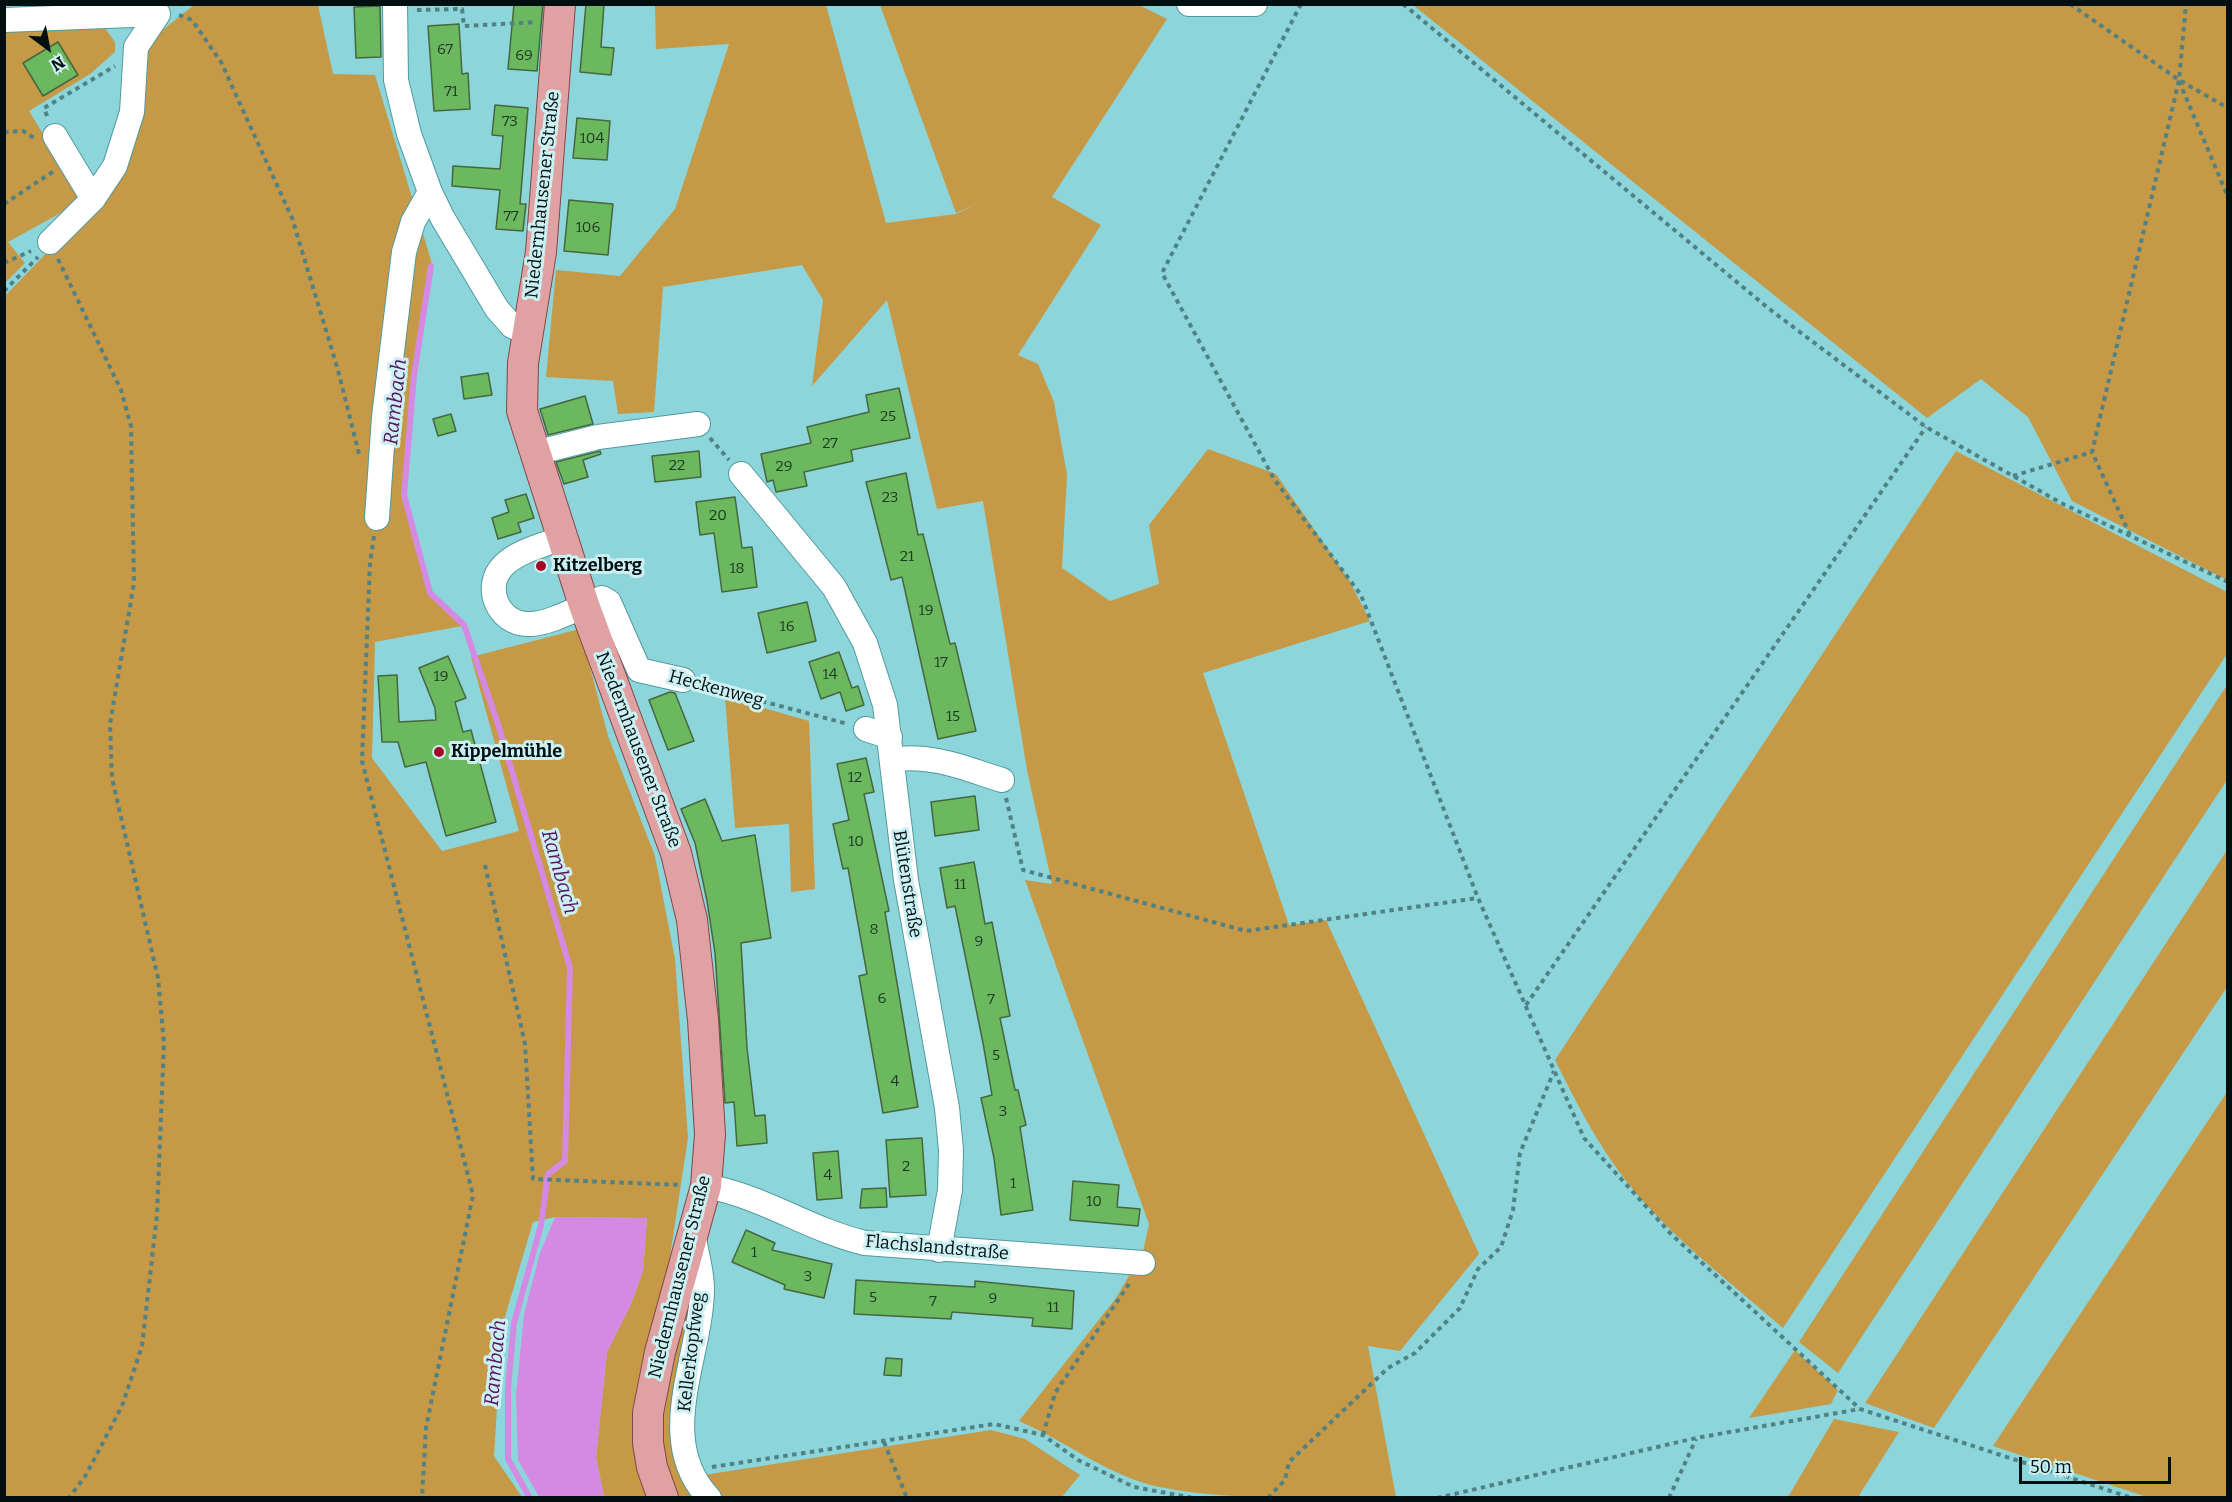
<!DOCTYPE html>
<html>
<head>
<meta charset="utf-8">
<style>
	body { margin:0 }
	#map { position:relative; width:2232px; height:1502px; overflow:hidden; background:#8cd6db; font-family:Bitter,serif }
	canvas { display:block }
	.frame { position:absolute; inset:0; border:6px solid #001011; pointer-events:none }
	.north { position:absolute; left:18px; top:18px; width:60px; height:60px; -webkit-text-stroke:4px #ccf0f2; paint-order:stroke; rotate:148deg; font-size:16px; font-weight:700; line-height:24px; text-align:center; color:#001011 }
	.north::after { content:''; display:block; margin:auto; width:21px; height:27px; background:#001011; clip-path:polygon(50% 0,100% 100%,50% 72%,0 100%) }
	.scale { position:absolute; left:2019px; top:1457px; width:152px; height:27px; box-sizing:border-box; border:3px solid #001011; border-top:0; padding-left:8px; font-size:18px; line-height:21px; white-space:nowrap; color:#001011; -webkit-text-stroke:4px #ccf0f2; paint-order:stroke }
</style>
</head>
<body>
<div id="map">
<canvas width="2232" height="1502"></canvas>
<div class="frame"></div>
<div class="north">N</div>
<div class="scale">50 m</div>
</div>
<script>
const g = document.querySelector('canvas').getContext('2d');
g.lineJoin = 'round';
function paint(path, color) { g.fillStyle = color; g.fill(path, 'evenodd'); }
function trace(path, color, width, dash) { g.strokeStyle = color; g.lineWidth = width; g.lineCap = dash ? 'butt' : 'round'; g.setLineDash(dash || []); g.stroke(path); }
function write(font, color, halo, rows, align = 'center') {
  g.font = font + ' Bitter,serif'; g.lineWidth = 6; g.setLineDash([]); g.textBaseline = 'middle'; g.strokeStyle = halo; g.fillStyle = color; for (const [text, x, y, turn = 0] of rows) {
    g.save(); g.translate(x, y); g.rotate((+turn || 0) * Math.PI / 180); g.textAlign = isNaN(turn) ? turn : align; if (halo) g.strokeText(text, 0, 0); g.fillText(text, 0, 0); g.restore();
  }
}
paint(new Path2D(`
	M194 5H318L333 74 375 75 433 267 412 377 402 495 429 595 462 626 375 642 372 758 442 851 519 831 471 657 580 629 608 736 655 856 675 959 688 1138 668 1269 652 1497H604L596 1457 607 1352 631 1304 643 1271 647 1218 555 1217 533 1222 502 1327 494 1456 522 1497H5L4 297 116 181 145 44Z
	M655 5H826L886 223 956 214 977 204 956 213 880 5H1139L1167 19 1052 197 1101 225 1018 355 1038 364 1054 402 1067 475 1062 568 1110 601 1159 584 1149 525 1208 449 1276 474 1349 580 1370 621 1203 673 1289 925 1326 920 1479 1254 1400 1351 1368 1346 1396 1497C1319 1497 1236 1502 1159 1487 1108 1476 1066 1441 1019 1421L1116 1298 1143 1252 1149 1224 1025 880 1052 884 1027 770 983 501 937 509 887 300 812 386 823 300 802 265 663 287 654 412 618 414 613 381 546 377 556 270 620 276 675 209 729 44 656 49Z
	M1413 5H2227V580L2072 501 2028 417 1981 379 1927 418Z
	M102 24 115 42V52L90 74 29 111 84 200 8 242 25 263 5 283V28Z
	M1956 451 2227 592V654L1783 1328C1730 1282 1671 1237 1627 1182 1597 1144 1576 1102 1555 1060Z
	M2227 685V780L1838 1373 1799 1342Z
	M725 697 809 721 815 889 791 892 789 824 735 828Z
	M2227 850V987L1934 1428 1865 1403Z
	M2227 1092V1497H2147L1993 1446Z
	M689 1288 694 1289 681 1390 700 1497 678 1498C645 1427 673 1360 689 1288Z
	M1795 1350 1838 1390 1831 1404 1749 1418Z
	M1834 1419 1899 1432 1858 1497H1788Z
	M991 1430 1025 1439 1080 1475 1061 1498 717 1497 704 1475Z`), '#c59945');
paint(new Path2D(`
	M555 1217 647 1218 643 1271 631 1304 607 1352 596 1457 604 1497H539L518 1460 516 1395 524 1314 540 1253Z`), '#d48ae2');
trace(new Path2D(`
	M431 266 414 375 404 495 430 593 464 625 498 724 570 968 565 1161 548 1174 541 1225 514 1323 508 1388V1459L530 1498`), '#d48ae2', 6);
const building = new Path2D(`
	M514 4H543L537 71 508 69Z
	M586 4H604L601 47 614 48 611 75 580 72Z
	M380 6 381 57 356 58 354 7Z
	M459 24 462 74 468 73 470 109 434 111 428 26Z
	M58 42 78 75 43 96 23 63Z
	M495 105 528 108 520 204H526L523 231 496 229 500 190 452 186 453 166 500 169 503 136 492 135Z
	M577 118 610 121 607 160 573 158Z
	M569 200 613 204 608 255 564 251Z
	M488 373 492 395 464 399 461 377Z
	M899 388 910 438 851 450 853 461 804 472 807 486 776 492 773 480 767 482 761 454 811 443 807 427 869 412 866 395Z
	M585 396 593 424 548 435 540 409Z
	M451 414 456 431 438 436 433 419Z
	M600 451 601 454 583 460 588 477 564 484 556 462Z
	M699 451 701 477 655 482 652 456Z
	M906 473 918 535 923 534 950 644 955 643 976 731 938 739 902 577 891 580 866 482Z
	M526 494 534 518 518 523 521 532 498 539 492 518 509 512 505 500Z
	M735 497 742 548 752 547 757 587 722 592 714 533 700 535 696 502Z
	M807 602 816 641 767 653 758 613Z
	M839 652 852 688 858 686 864 705 846 711 840 692 821 699 809 662Z
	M448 656 466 698 455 702 463 732 471 730 496 822 446 836 426 762 405 767 398 742H382L378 676 397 675 399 722 436 720 435 708 419 668Z
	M670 692 675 693 694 741 668 750 649 700Z
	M866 758 874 792 864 794 889 911 885 912 918 1107 883 1113 859 976 867 974 848 868 843 869 833 824 849 820 837 764Z
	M975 796 979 830 935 836 931 802Z
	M705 799 722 841 755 835 771 938 741 943 747 1048 755 1116 765 1115 767 1143 737 1146 734 1102 725 1103 715 953 707 901 695 843 681 809Z
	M974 862 985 924 992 922 1010 1016 1000 1018 1015 1090H1018L1026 1125 1020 1127 1033 1210 1001 1215 994 1158 981 1098 992 1095 983 1043 955 906 947 908 940 868Z
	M922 1138 926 1195 890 1197 886 1140Z
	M838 1151 842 1198 817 1200 813 1153Z
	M1073 1181 1119 1185 1117 1207 1140 1209 1138 1226 1070 1220Z
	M886 1188 887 1207 860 1208 862 1189Z
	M746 1230 775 1243 772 1250 832 1264 824 1298 784 1289 785 1285 732 1262Z
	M856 1280 975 1287V1281L1074 1291 1072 1329 1032 1326 1033 1318 952 1312 951 1319 854 1314Z
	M886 1358 902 1359 901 1376 884 1375Z`);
paint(building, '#6bb85e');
trace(building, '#45673f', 1.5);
const minor = new Path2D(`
	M395 4 396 80 409 134 430 192 442 217 497 309 512 326 528 333
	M1189 4H1255
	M4 20 158 14
	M55 136 93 199
	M50 242 93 199 115 166 132 112 136 47 158 14
	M535 453 598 437 698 424
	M741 474 834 587 865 643 885 705 906 880 947 1108 951 1150 950 1190 939 1250
	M377 518 384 417 404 252 413 222 430 192
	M562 538C544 545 518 551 504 565 482 586 498 624 528 624 548 625 582 606 602 598L609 602 639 670 683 680
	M866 729 890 737
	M892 760C931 753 966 769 1002 780
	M706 1186C762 1196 810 1230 865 1243L1143 1263
	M694 1237C696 1253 702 1271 702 1288 702 1356 653 1439 709 1498`);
const major = new Path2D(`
	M560 4 541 252 523 363 522 411 584 605 676 853 692 920 703 1020 710 1134 706 1186 660 1352 648 1413V1443L652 1467 663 1498`);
trace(minor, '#509a9f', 26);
trace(major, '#834647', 32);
trace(new Path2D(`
	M1301 4 1162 273 1274 479 1361 595 1478 898 1584 1138 1671 1234 1860 1409 2132 1498
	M1403 4 1768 308 1926 427 2063 504 2228 582
	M2070 4 2179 80 2228 108
	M417 10 462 9 464 26 535 22
	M179 15 192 20 221 62 292 218 338 370 359 454
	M2179 81 2228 197
	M47 116 44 108 115 66
	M4 132 23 131 34 138
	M4 204 54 171
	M58 259 121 390 131 426 134 583 110 724 112 778 158 978 164 1043 157 1215 142 1346 122 1406 86 1475 69 1498
	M4 263 31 251
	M4 291 38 257
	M710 438 729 460
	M2013 476 2092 452
	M2130 535 2092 452 2179 80 2186 4
	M374 536 370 563 362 761 473 1195 426 1428 422 1498
	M701 685 848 724
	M1006 798 1023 870 1246 931 1478 898
	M485 865 525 1044 533 1179 681 1185
	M1526 1005 1926 427
	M1043 1435 1055 1393 1129 1284
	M884 1442 907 1498
	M712 1467 994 1424 1043 1435 1078 1460 1134 1487 1193 1498
	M1268 1498 1285 1480 1289 1462 1388 1368 1415 1353 1460 1308 1478 1269 1501 1247 1513 1210 1520 1153 1554 1071
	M1437 1498 1696 1438 1860 1409
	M1669 1498 1696 1439`), '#508184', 4, [4.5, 4.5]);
trace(minor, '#fff', 24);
trace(major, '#dfa1a2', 30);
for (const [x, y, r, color] of [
	[541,566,6,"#a40727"],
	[439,752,6,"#a40727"]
]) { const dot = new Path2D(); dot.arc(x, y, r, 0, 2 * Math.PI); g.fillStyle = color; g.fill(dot); trace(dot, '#ccf0f2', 2); }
write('15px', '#1b3a24', null, [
	["67",445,50],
	["69",524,56],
	["71",451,92],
	["73",510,122],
	["104",592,139],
	["77",511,217],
	["106",588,228],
	["25",888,417],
	["27",830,444],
	["22",677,466],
	["29",784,467],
	["23",890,498],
	["20",718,516],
	["21",907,557],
	["18",737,569],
	["19",926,611],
	["16",787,627],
	["17",941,663],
	["14",830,675],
	["19",441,677],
	["15",953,717],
	["12",855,778],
	["10",856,842],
	["11",960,885],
	["8",874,930],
	["9",979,942],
	["6",882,999],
	["7",991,1000],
	["5",996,1056],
	["4",895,1082],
	["3",1003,1112],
	["2",906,1167],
	["4",828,1176],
	["1",1013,1184],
	["10",1094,1202],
	["1",754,1253],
	["3",808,1277],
	["5",873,1298],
	["9",993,1299],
	["7",933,1302],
	["11",1053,1308]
]);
write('18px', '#001011', '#ccf0f2', [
	["Niedernhausener Straße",543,195,-84],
	["Heckenweg",716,689,15],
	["Niedernhausener Straße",638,750,69],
	["Blütenstraße",907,884,81],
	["Flachslandstraße",937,1248,5],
	["Niedernhausener Straße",680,1277,-76],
	["Kellerkopfweg",692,1352,-83]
]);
write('bold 18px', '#001011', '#ccf0f2', [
	["Kitzelberg",553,566],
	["Kippelmühle",451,752]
], 'left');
write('italic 20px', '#561263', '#ccf0f2', [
	["Rambach",396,402,-84],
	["Rambach",559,872,74],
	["Rambach",496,1363,-85]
]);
</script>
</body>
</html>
